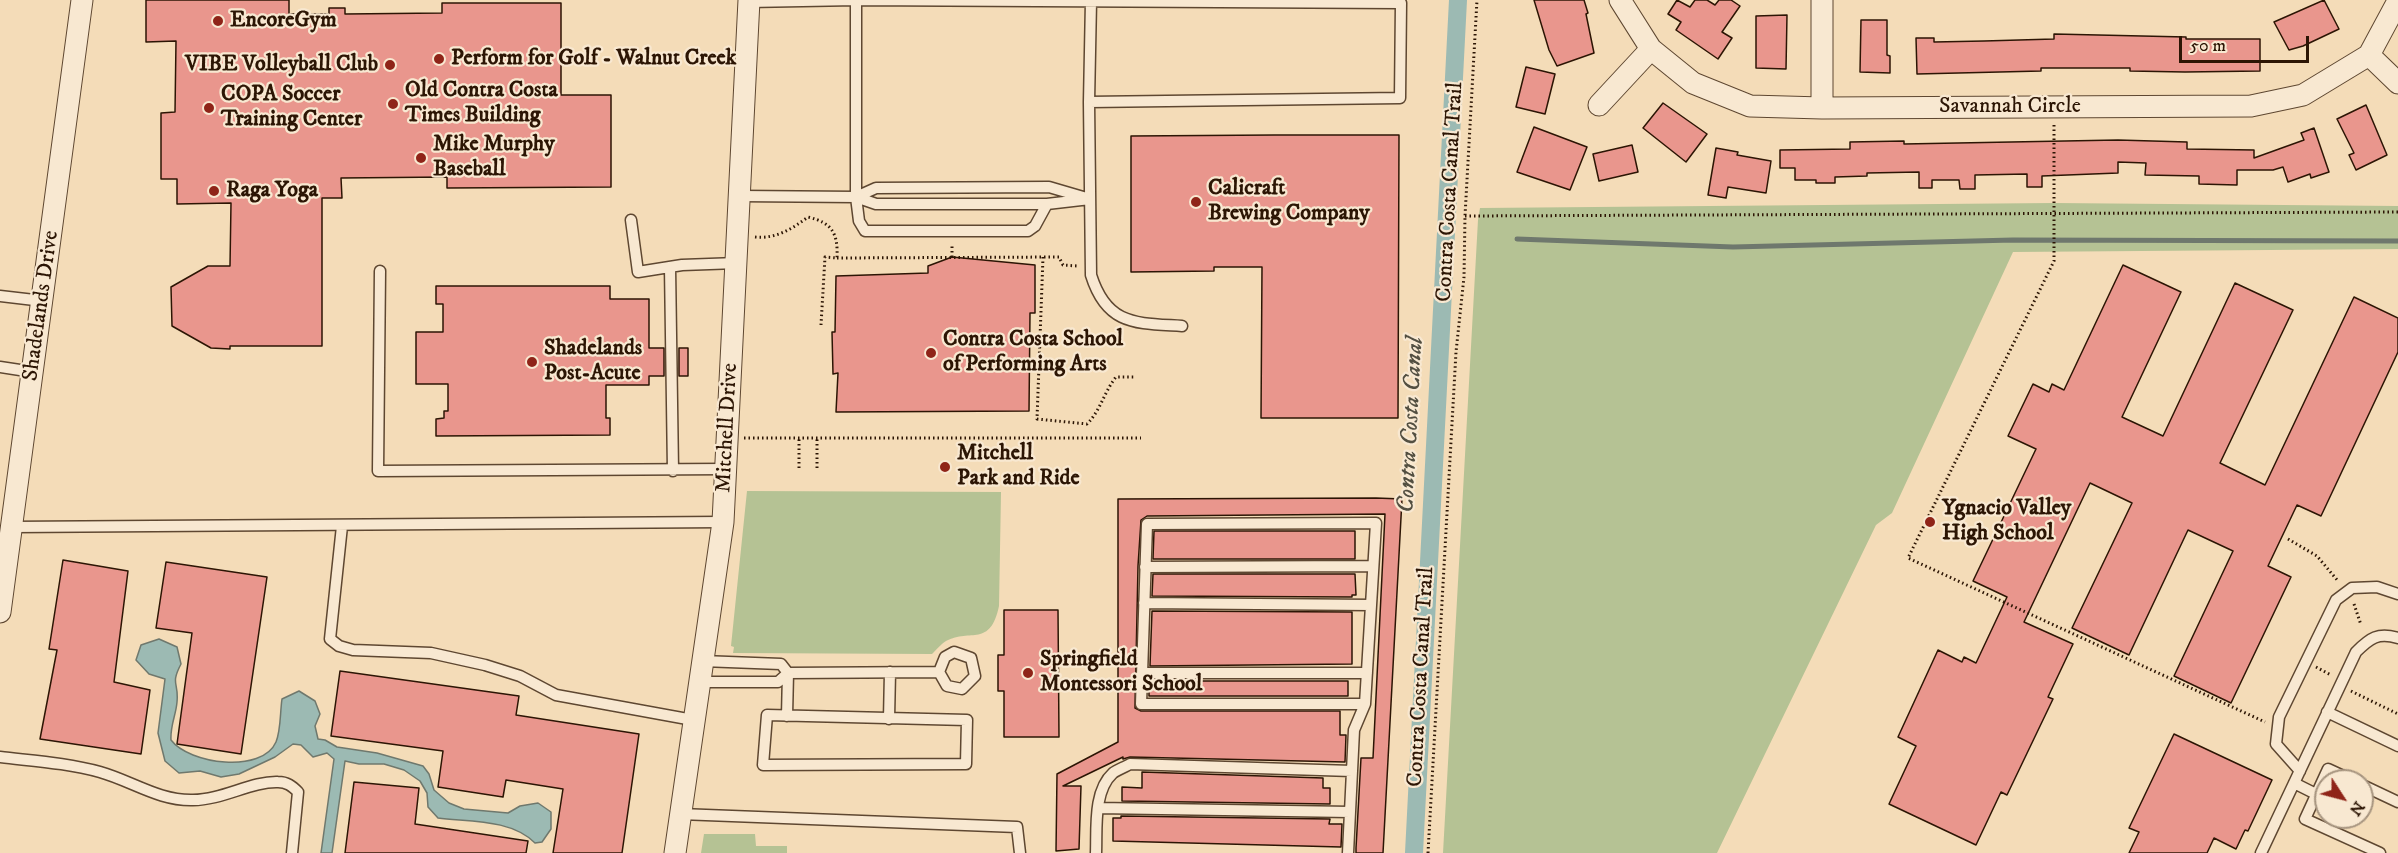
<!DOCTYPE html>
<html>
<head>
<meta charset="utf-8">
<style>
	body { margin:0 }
	#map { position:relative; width:2398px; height:853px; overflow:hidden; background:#f4dcb8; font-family:"IM FELL DW Pica",serif }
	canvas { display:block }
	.north { position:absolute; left:2314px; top:769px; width:60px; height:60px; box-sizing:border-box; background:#f8e8d1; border:2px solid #a6947f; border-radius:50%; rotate:126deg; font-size:16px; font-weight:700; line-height:24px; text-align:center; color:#2c1504 }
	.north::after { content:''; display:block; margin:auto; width:21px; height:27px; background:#8f2418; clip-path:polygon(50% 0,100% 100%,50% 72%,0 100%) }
	.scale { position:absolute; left:2179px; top:36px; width:130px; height:27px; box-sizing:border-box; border:3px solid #2c1504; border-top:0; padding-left:8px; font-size:18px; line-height:21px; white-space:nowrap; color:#2c1504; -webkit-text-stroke:4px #f8e8d1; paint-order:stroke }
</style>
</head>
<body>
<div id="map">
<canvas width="2398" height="853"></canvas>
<div class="north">N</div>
<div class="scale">50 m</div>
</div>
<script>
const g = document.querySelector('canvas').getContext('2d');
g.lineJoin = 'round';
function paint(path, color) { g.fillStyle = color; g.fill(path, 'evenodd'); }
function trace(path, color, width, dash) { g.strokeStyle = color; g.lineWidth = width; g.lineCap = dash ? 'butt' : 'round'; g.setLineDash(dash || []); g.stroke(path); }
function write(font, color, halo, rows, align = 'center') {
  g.font = font + ' "IM FELL DW Pica",serif'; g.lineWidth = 4.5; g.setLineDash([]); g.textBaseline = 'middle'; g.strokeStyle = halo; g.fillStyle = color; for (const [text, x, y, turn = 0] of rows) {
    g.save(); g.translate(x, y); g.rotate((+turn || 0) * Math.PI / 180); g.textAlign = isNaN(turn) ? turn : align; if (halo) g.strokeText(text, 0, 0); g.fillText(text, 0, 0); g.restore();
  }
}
paint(new Path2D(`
	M2054 203 2398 206V249L2013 252 1892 513 1876 525 1717 853H1443L1478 220 1480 208Z
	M747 491 1001 492 999 606C990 648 971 628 946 641 941 644 936 650 932 654L733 653 734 647 731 646Z
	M704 834H755L756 846H787V853H701Z`), '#b5c294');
const water = new Path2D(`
	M159 639 177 647 181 664C170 685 179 682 177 702 176 715 170 726 171 740 189 764 262 774 276 742 281 730 280 712 282 699L299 691 315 701 320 714 315 726 318 739 325 740 337 747 377 753 423 766 429 774 434 790 449 803 464 809 508 813 520 806 538 803 551 812V829L542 842 535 843C511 819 470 822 438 818L428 807 427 793 420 781 404 770 384 764H359L345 761 332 853H321L334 759 327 753 313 757 301 745 293 744 275 757 239 774 221 777 200 771 179 773 165 761 158 733 165 679 149 674 136 660 141 645Z`);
paint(water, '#9cbab3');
trace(water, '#6f786d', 1.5);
trace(new Path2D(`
	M1517 239 1733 247 2013 240 2398 241`), '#6f786d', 5);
trace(new Path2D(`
	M1414 853 1458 0`), '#9cbab3', 18);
const building = new Path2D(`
	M146 0H289V14H329V8H345V14L442 13V3H561V95H611V187L447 188V177L341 178 342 198H322V346H230V349L211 348 172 326 171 287 208 266H230L231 203 177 204V179H161V113L175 112 176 41 146 42Z
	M1534 0H1584L1588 13 1586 14 1594 53 1557 66 1549 50Z
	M1677 0 1690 7 1695 0H1707L1715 5 1719 0H1731L1740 6 1722 32 1732 38 1718 59 1676 30 1681 22 1668 14Z
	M2324 0 2339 29 2303 46 2289 50 2274 22Z
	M1787 15 1786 69 1756 68V16Z
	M1861 20H1887V55L1890 56V73L1860 72Z
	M2054 34 2186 37V39H2260V71L2185 72 2130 71V68H2041V71L1917 74 1916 38H1934V42L1984 41 2054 39Z
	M1526 67 1555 74 1545 114 1516 107Z
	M1663 103 1707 134 1686 162 1643 128Z
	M2366 105 2387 155 2356 170 2349 155 2354 153 2337 119Z
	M1534 127 1587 147 1570 190 1517 172Z
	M2314 128 2329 172 2311 178 2310 174 2288 182 2283 167 2273 170H2237V185L2199 184V176L2145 175 2146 163 2118 162V173L2042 176V187H2027V174L1975 175V189H1960L1959 180H1932V188H1919V172L1867 173V176L1835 177V183H1816V180H1795V168H1780V150L1850 149V142L1904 141V144L2118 140 2187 142V149L2254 150V158L2304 140 2301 133Z
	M1275 135H1399L1398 418H1261L1262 267H1214V271L1131 272V136Z
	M1632 145 1638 172 1599 181 1593 154Z
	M1716 148 1738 152 1737 155 1771 161 1766 193 1728 187 1726 198 1708 195Z
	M952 257 1035 265V313H1030L1029 411 836 412 838 373 833 374 832 332H835L836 276 928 273V266Z
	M2123 265 2181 292 2122 417 2163 436 2235 283 2293 310 2220 463 2265 485 2354 297 2398 318V352L2321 516 2297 505 2268 566 2291 577 2231 703 2174 676 2233 551 2188 530 2129 655 2072 628 2132 503 2090 483 2024 622 2073 644 2048 697 2053 699 2007 795 2001 792 1976 845 1889 804 1916 746 1898 737 1938 650 1962 662 1964 657 1976 663 2007 597 1973 581 2036 449 2008 436 2033 384 2049 392 2052 384 2064 390Z
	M436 286H610V299H649V348H664V376H649V385H606V418H610V435L436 436V419L444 418V411H448V384H416V332H443V304H436Z
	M679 348H688V376H679Z
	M1376 498 1402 499 1383 853H1356V848L1361 758H1373L1385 514 1147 516 1141 520 1138 566 1135 708 1141 711H1340V735H1346L1345 762 1130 757 1123 759V757L1063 786H1081L1079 849 1056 851 1057 774 1118 742V499Z
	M1154 531H1355V559H1153Z
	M63 560 128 571 114 682 150 690 141 754 40 739 57 650 49 649Z
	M166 562 267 577 241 754 177 744 192 633 156 628Z
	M1153 574H1355L1356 595H1352V597L1152 596Z
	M1004 610H1058L1059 737H1004V691H998V655H1004Z
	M1152 611 1352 612V664L1150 666Z
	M340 671 519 696 516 715 639 734 622 853H553L563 789 506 780 503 797 438 787 443 751 331 736Z
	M1149 681H1348V696H1149Z
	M2174 734 2272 780 2248 831 2245 830 2236 849 2214 838 2207 853H2129L2139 832 2129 828Z
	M1142 772 1323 778V788H1330V804L1122 801V787L1142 788Z
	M354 782 419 788 415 824 528 841 526 853H345Z
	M1121 816 1330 819 1329 824H1342L1341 847 1113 841V818H1121Z`);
paint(building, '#e9968d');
trace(building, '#2c1504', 1.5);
const lane = new Path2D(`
	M1091 1 1089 102 1091 275C1107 326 1136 323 1182 326
	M748 2 856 0 1401 3 1400 98 1089 102
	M1049 187 1090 199 1047 204H876L856 197 876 188Z
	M740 196 856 197V0
	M856 197 859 221 865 231H1028L1035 226 1047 204
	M631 220 638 272 682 265 737 263
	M670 267 673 471
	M380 271 378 471 726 469
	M0 296 43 301
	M0 367 33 372
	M342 526 330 639 339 646 353 650 431 653 485 665 520 676 556 695 693 720
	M12 527 723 522
	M1145 567 1373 566
	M1144 603 1371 605
	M954 652 971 658 975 676 962 689 947 686 939 672 945 657Z
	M1142 673H1367
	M699 682H778L788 673 781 664 702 661
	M2327 712 2398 746
	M767 715 967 720 966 764 763 765Z
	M787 716 788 673 939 672
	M889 719 890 672
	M0 757C34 761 68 763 100 772 132 781 159 801 193 800 222 800 252 781 278 782 287 782 292 786 298 792L292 853
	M2300 771 2276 744 2279 717 2336 600 2352 588 2377 587 2398 594
	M2354 781 2328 769 2305 819 2380 853
	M2294 783 2316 794
	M2362 785 2398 802
	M1098 808 1350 812
	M680 814 1017 827 1020 853
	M1096 853C1097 829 1093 791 1113 773 1117 770 1125 767 1130 764L1352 771
	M1348 853 1354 730 1365 704 1376 523 1147 524 1141 704H1365
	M2261 853 2356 652C2370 638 2378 632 2398 638`);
const street = new Path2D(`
	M1620 0 1651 49 1693 83 1750 106 1822 108 2251 106 2303 95 2369 55 2398 1
	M2369 55 2398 83
	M1599 105 1651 49
	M1822 108V0
	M0 612 82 0
	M675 853 723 522 749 0`);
trace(lane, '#5e4731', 13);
trace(street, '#5e4731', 23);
trace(new Path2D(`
	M2054 125V261L1908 558 2265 722
	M1465 216 2398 212
	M755 237C776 239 792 229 808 217 833 223 838 234 837 258L825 257 821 325
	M952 257V244
	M1043 257 1037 419 1087 424C1101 410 1104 392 1116 377H1134
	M837 258 1059 257 1063 265 1077 266
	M744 438H1141
	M799 468V439
	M817 468V439
	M2288 539 2317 556 2338 581
	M2354 604 2361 625
	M2316 667 2331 675
	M2351 691 2398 714
	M1428 853 1456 352 1464 277 1465 216 1477 0`), '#2c1504', 3, [1.5, 3]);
trace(lane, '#f8e8d1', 10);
trace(street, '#f8e8d1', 21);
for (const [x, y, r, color] of [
	[218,21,6,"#8f2418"],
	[439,59,6,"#8f2418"],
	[390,65,6,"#8f2418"],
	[393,104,6,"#8f2418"],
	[209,108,6,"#8f2418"],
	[421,158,6,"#8f2418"],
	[214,191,6,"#8f2418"],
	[1196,202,6,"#8f2418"],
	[931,353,6,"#8f2418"],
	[532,362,6,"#8f2418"],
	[945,467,6,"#8f2418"],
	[1930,522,6,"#8f2418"],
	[1028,673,6,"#8f2418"]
]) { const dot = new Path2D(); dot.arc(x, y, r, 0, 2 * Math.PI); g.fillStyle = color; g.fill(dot); trace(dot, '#f8e8d1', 2); }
write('bold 22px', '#2c1504', '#f8e8d1', [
	["EncoreGym",230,21],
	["Perform for Golf - Walnut Creek",451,59],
	["VIBE Volleyball Club",378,65,"right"],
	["Old Contra Costa",405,91],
	["Times Building",405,116],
	["COPA Soccer",221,95],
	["Training Center",221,120],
	["Mike Murphy",433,145],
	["Baseball",433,170],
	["Calicraft",1208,189],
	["Brewing Company",1208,214],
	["Raga Yoga",226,191],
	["Contra Costa School",943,340],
	["of Performing Arts",943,365],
	["Shadelands",544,349],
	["Post-Acute",544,374],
	["Mitchell",957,454],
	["Park and Ride",957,479],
	["Ygnacio Valley",1942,509],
	["High School",1942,534],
	["Springfield",1040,660],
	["Montessori School",1040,685]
], 'left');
write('22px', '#2c1504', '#f8e8d1', [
	["Savannah Circle",2010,107],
	["Contra Costa Canal Trail",1451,192,-87],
	["Shadelands Drive",42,306,-82],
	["Mitchell Drive",728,428,-87],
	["Contra Costa Canal Trail",1422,677,-87]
]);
write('italic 24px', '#534f41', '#f8e8d1', [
	["Contra Costa Canal",1412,425,-87]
]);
</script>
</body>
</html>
